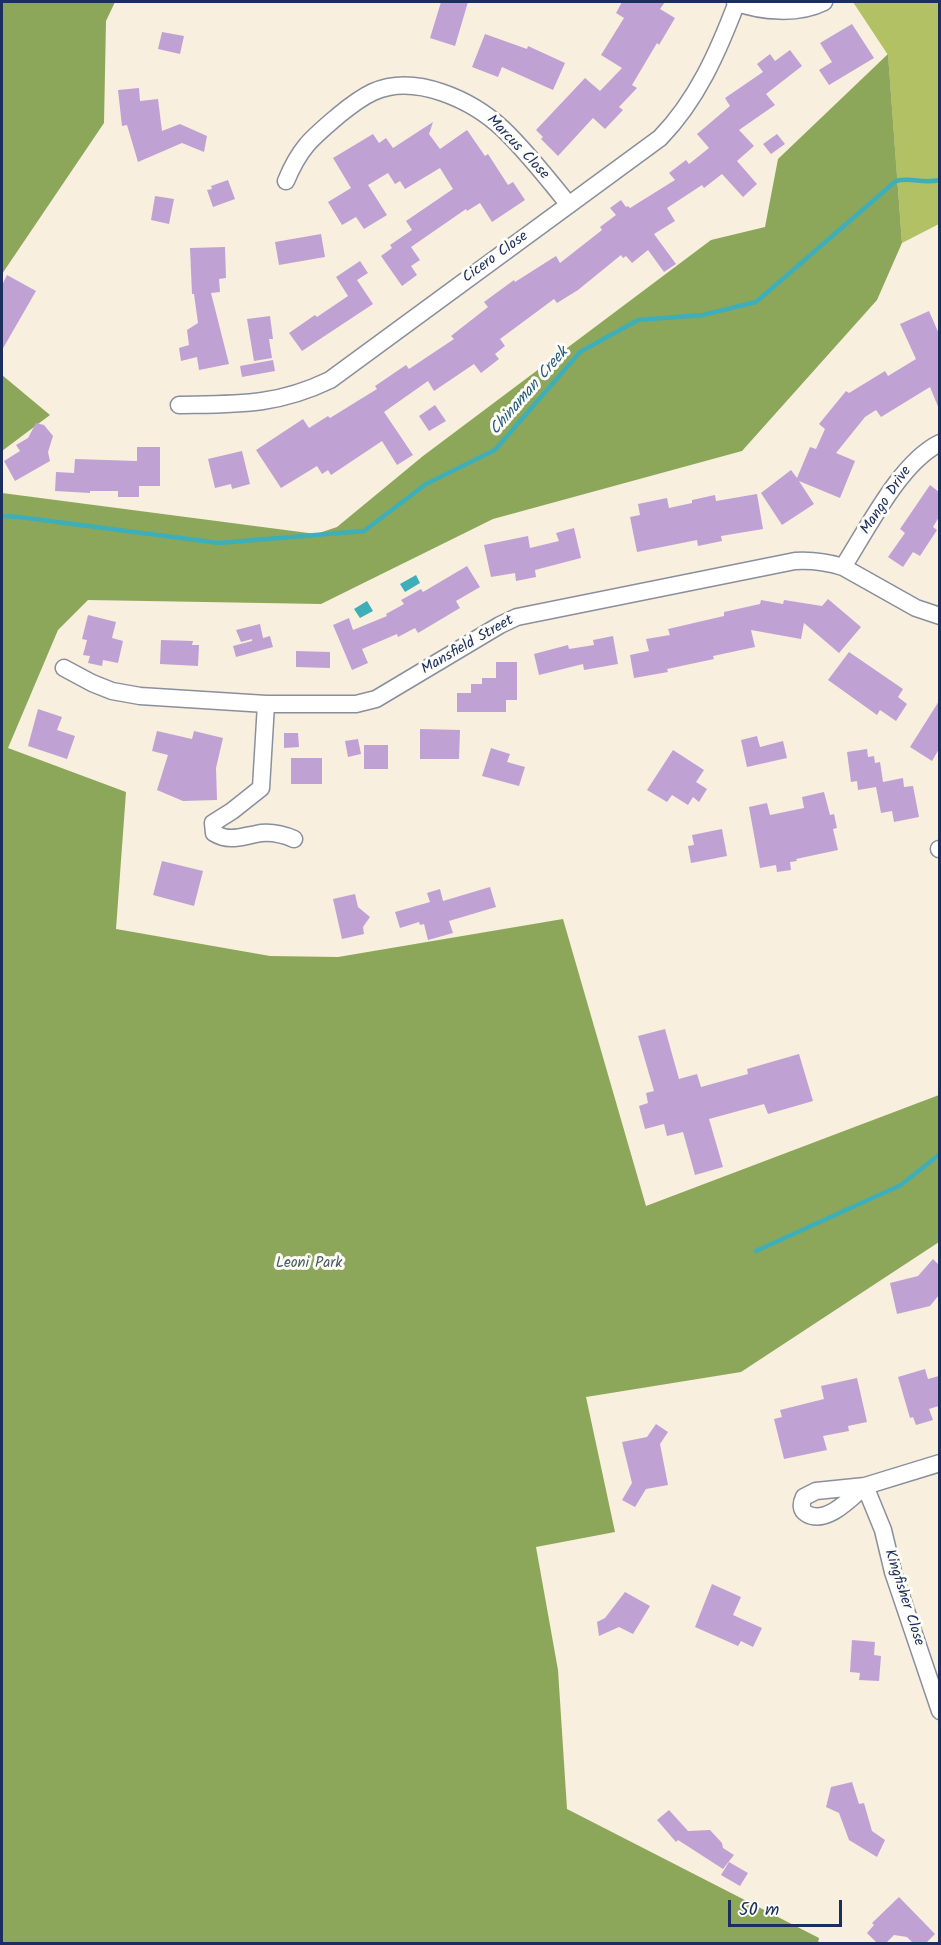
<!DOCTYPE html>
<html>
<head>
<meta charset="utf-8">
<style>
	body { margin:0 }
	#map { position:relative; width:941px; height:1945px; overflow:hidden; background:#f8efde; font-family:Kalam,sans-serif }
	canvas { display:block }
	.frame { position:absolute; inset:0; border:3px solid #1b2f5e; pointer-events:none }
	.scale { position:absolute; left:728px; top:1900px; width:114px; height:27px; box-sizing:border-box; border:3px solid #1b2f5e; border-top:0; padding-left:8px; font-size:18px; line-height:21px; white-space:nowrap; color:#1b2f5e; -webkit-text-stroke:4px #fdfcf7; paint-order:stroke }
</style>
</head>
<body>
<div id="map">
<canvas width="941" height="1945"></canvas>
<div class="frame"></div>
<div class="scale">50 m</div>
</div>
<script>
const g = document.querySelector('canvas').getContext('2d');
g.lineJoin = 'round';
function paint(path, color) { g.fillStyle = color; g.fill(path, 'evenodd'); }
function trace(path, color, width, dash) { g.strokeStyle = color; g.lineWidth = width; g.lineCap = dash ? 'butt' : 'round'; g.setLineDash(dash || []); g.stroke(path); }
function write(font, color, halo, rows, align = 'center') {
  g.font = font + ' Kalam,sans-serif'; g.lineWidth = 6; g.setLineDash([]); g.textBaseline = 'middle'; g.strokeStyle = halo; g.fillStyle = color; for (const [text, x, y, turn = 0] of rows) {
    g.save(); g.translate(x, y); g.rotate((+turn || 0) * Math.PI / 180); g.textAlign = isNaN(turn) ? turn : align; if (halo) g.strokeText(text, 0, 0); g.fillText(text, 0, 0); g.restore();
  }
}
paint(new Path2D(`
	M853 2H939V224L902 243 888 55Z`), '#b1c164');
paint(new Path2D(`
	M2 2H115L106 21 104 123 2 274Z
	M888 54 902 243 877 300 742 451 493 519 321 604 88 600 58 630 8 748 126 792 116 929 270 956 338 957 563 919 646 1206 939 1095V1242L741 1372 586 1397 615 1532 536 1547 558 1670 567 1809 819 1938 818 1943H2V493L316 534 337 527 423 456 711 240 765 227 778 159Z
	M2 375 50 415 2 451Z`), '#8ca75a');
paint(new Path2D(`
	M416 575 420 583 405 592 400 584Z
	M367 601 373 611 360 618 354 609Z`), '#3eafb9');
trace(new Path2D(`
	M2 516 19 517 219 543 364 531 426 484 495 450 580 352 638 320 703 315 756 302 896 181C912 177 921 184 940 180
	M756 1251 901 1185 940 1154`), '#3eafb9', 4.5);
paint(new Path2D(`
	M441 2H468L455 46 430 38Z
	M622 2H665L660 9 675 18 659 45 657 43 632 85 637 88 619 107 623 110 605 129 593 118 558 156 541 139 543 137 536 130 585 78 600 91 622 68 601 55 624 18 616 13Z
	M852 24 874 58 829 85 819 70 832 62 820 43Z
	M162 32 184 36 180 54 158 49Z
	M485 34 527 49 528 46 565 63 553 90 502 67 498 77 472 67Z
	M790 50 802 66 766 94 775 105 739 130 754 146 737 161 757 184 743 197 722 174 704 188 702 185 667 208 675 221 654 234 676 264 664 272 648 250 632 263 626 256 623 258 621 255 578 290 557 303 554 299 500 339 505 346 495 354 499 359 481 373 474 364 434 391 428 381 384 412 413 455 397 465 382 441 331 475 328 470 322 474 317 466 281 488 256 450 303 419 309 428 328 416 330 418 377 389 375 386 406 365 409 369 454 339 451 336 488 307 484 302 514 280 515 282 556 256 560 263 602 230 600 227 616 215 610 208 621 200 626 207 628 206 630 208 675 180 669 173 686 160 689 164 709 148 697 134 730 106 725 98 763 72 757 64 770 54 775 61Z
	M139 88 140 101 158 99 162 131 180 124 207 136 204 152 182 143 138 162 127 125 122 126 118 90Z
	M433 122 429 134 440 149 467 130 485 156 488 154 508 185 513 182 525 200 492 222 480 203 467 211 466 209 411 247 420 260 411 266 417 275 402 286 381 256 392 248 390 245 412 230 406 221 453 189 440 168 405 189 400 181 395 184 388 173 368 185 387 215 364 229 356 217 342 225 328 202 351 188 333 158 373 134 379 143 386 138 393 148Z
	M777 134 785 144 771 154 763 144Z
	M228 180 235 199 213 207 207 190 212 189 211 186Z
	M155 196 174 199 169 224 151 220Z
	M321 234 325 257 279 265 275 242Z
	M225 247 226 278 219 279 220 292 211 293 229 364 199 370 197 357 181 361 179 348 189 345 187 330 198 323 194 294H192L190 248Z
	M360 261 368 273 357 280 373 304 302 351 289 333 315 315 317 317 348 296 336 277Z
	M7 275 36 291 2 350V285Z
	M929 311 939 334V409L930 387 881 417 876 410 865 417 836 453 855 461 840 498 799 481 814 504 782 525 761 493 791 470 797 478 810 447 816 449 825 429 819 424 846 391 849 393 885 371 888 376 916 359 900 324Z
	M270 316 273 339H269L272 358 254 361 247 319Z
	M273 360 275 371 242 377 240 366Z
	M435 405 446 421 429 431 419 416Z
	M36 423 44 425 53 436 48 452 50 461 15 481 4 461 20 451 16 445 28 438Z
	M137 447H160V486H139V497H118V491H90V493L55 491 56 472 74 473 75 459 137 461Z
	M242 451 250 484 232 489 231 484 215 488 208 459Z
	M930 485 939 492V517L933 527 937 530 920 556 913 552 903 567 888 557 905 533 900 529Z
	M757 494 763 529 721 536 722 541 698 546 697 540 637 552 630 517 640 515 638 504 667 498 669 508 692 503V500L715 495 716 501Z
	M574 528 581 558 535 570 536 577 516 581 515 573 491 577 484 545 528 536 530 548 559 541 556 533Z
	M467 566 480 587 456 601 460 608 418 633 415 628 398 637 397 634 362 649 368 663 352 670 333 625 349 618 353 630 387 616 386 614 404 604 401 600 421 589 423 592Z
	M828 599 861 627 839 653 804 623 801 639 751 630 755 647 713 656 714 659 667 669 668 672 634 678 630 655 649 651 646 639 670 635 668 629 724 616V612L760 604 761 600 783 604 784 600 822 606Z
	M88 615 116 622 112 638 123 641 118 663 103 660 102 666 88 663 90 656 83 655 87 640 82 639Z
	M260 624 263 638 270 636 273 647 236 657 233 646 252 641V639L241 642 236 630Z
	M613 636 618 664 584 670 583 664 539 675 534 654 568 645 569 649 594 645 593 640Z
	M161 640 193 641 192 645H199L198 666 160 664Z
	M296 651 330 652V668L296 667Z
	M849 652 903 689 898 697 907 704 896 721 880 710 877 715 828 680Z
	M496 662H517V700H506V712H457V693H471V684H482V678H496Z
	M939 701V749L932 761 910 747Z
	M38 709 62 717 57 730 75 736 67 759 28 746Z
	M420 729 460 730 459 759H420Z
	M157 731 192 739 194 731 223 738 216 768 217 800 183 801 157 790 168 755 152 751Z
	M284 733H298L299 747 284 748Z
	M757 736 760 747 783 741 787 758 747 767 741 740Z
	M358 739 361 754 348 757 345 741Z
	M364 745H388V769H364Z
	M491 748 510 754 507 762 525 767 519 786 482 776Z
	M867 749 868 757 874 756 875 763 880 762 883 782 903 778 904 787 913 786 919 817 894 822 892 811 881 813 876 787 858 790 857 781 851 782 847 752Z
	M673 750 704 770 696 782 707 789 699 802 693 797 688 805 672 795 667 802 647 790Z
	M291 758H322V784H291Z
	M824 792 830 815 834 814 837 828 833 829 838 850 796 859 797 861 790 862 791 870 777 872 776 865 760 868 749 807 767 803 770 815 804 808 802 797Z
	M722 829 727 856 691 863 688 846 694 845 692 835Z
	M162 861 203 871 194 906 153 895Z
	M490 887 496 907 449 921 453 933 428 940 424 924 420 925 419 922 400 928 395 912 430 902 427 893 440 889 443 901Z
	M355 894 358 907 370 917 363 927 364 934 342 939 333 899Z
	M665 1029 679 1079 697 1074 701 1087 748 1074 747 1069 799 1054 813 1101 768 1114 764 1104 709 1119 723 1167 695 1175 683 1132 667 1136 664 1124 645 1129 639 1106 648 1103 646 1093 654 1091 638 1036Z
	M933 1259 939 1265V1295L930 1306 897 1314 890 1283 918 1276Z
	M925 1369 928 1379 939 1376V1406L929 1409 933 1420 916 1425 913 1417 910 1418 898 1377Z
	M857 1378 867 1422 848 1426 849 1431 823 1436 827 1450 784 1459 774 1419 782 1417 780 1410 824 1399 821 1386Z
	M656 1424 668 1432 660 1444 668 1485 646 1489 635 1507 622 1500 632 1483 622 1442 647 1437Z
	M712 1584 741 1597 733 1615 762 1628 753 1647 741 1641 738 1646 695 1627Z
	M625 1592 650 1606 633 1634 619 1627 599 1636 597 1622 605 1618Z
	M852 1640 875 1642 874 1655 881 1656 879 1681 859 1680 860 1673 850 1672Z
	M852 1782 859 1804 864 1803 872 1831 885 1840 877 1857 849 1840 839 1813 826 1807 831 1787Z
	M669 1810 688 1831 710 1830 722 1843 723 1848 734 1855 723 1869 678 1840 676 1842 657 1820Z
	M729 1862 748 1873 740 1886 721 1875Z
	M899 1897 935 1934 925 1944H914L907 1937 894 1935 885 1944H878L867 1933 874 1925 872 1923Z`), '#c0a1d4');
const street = new Path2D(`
	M735 2C762 12 798 15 824 2
	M286 181C300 147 312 138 339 115 350 106 360 98 373 92 415 73 472 100 503 129 527 152 548 179 569 205
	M179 405C237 404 276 406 330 380L660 138C697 100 718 52 737 2
	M843 567C867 530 900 462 940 443
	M64 668 92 683 112 691 140 696 266 704H356L376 699 500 625 517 617 795 561C812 560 827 562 843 567L916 608 940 616
	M266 704 261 788 232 811 213 823 214 833C229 842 240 837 256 834 269 831 282 834 294 839
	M939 849H940
	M865 1486 883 1530 893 1572 940 1711
	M865 1486C852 1497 827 1525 807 1514 800 1510 801 1503 804 1497L816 1491 865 1486 940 1463`);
trace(street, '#8a8f9e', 19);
trace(street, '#fff', 16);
write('15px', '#1b2f5e', '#fdfcf7', [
	["Marcus Close",517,148,46],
	["Cicero Close",496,258,-36],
	["Mango Drive",887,501,-56],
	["Mansfield Street",468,646,-30],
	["Kingfisher Close",903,1598,72]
]);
write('15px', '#485b60', '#fdfcf7', [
	["Leoni Park",309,1264]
]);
write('italic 16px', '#275c7e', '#fdfcf7', [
	["Chinaman Creek",530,392,-49]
]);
</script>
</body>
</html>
